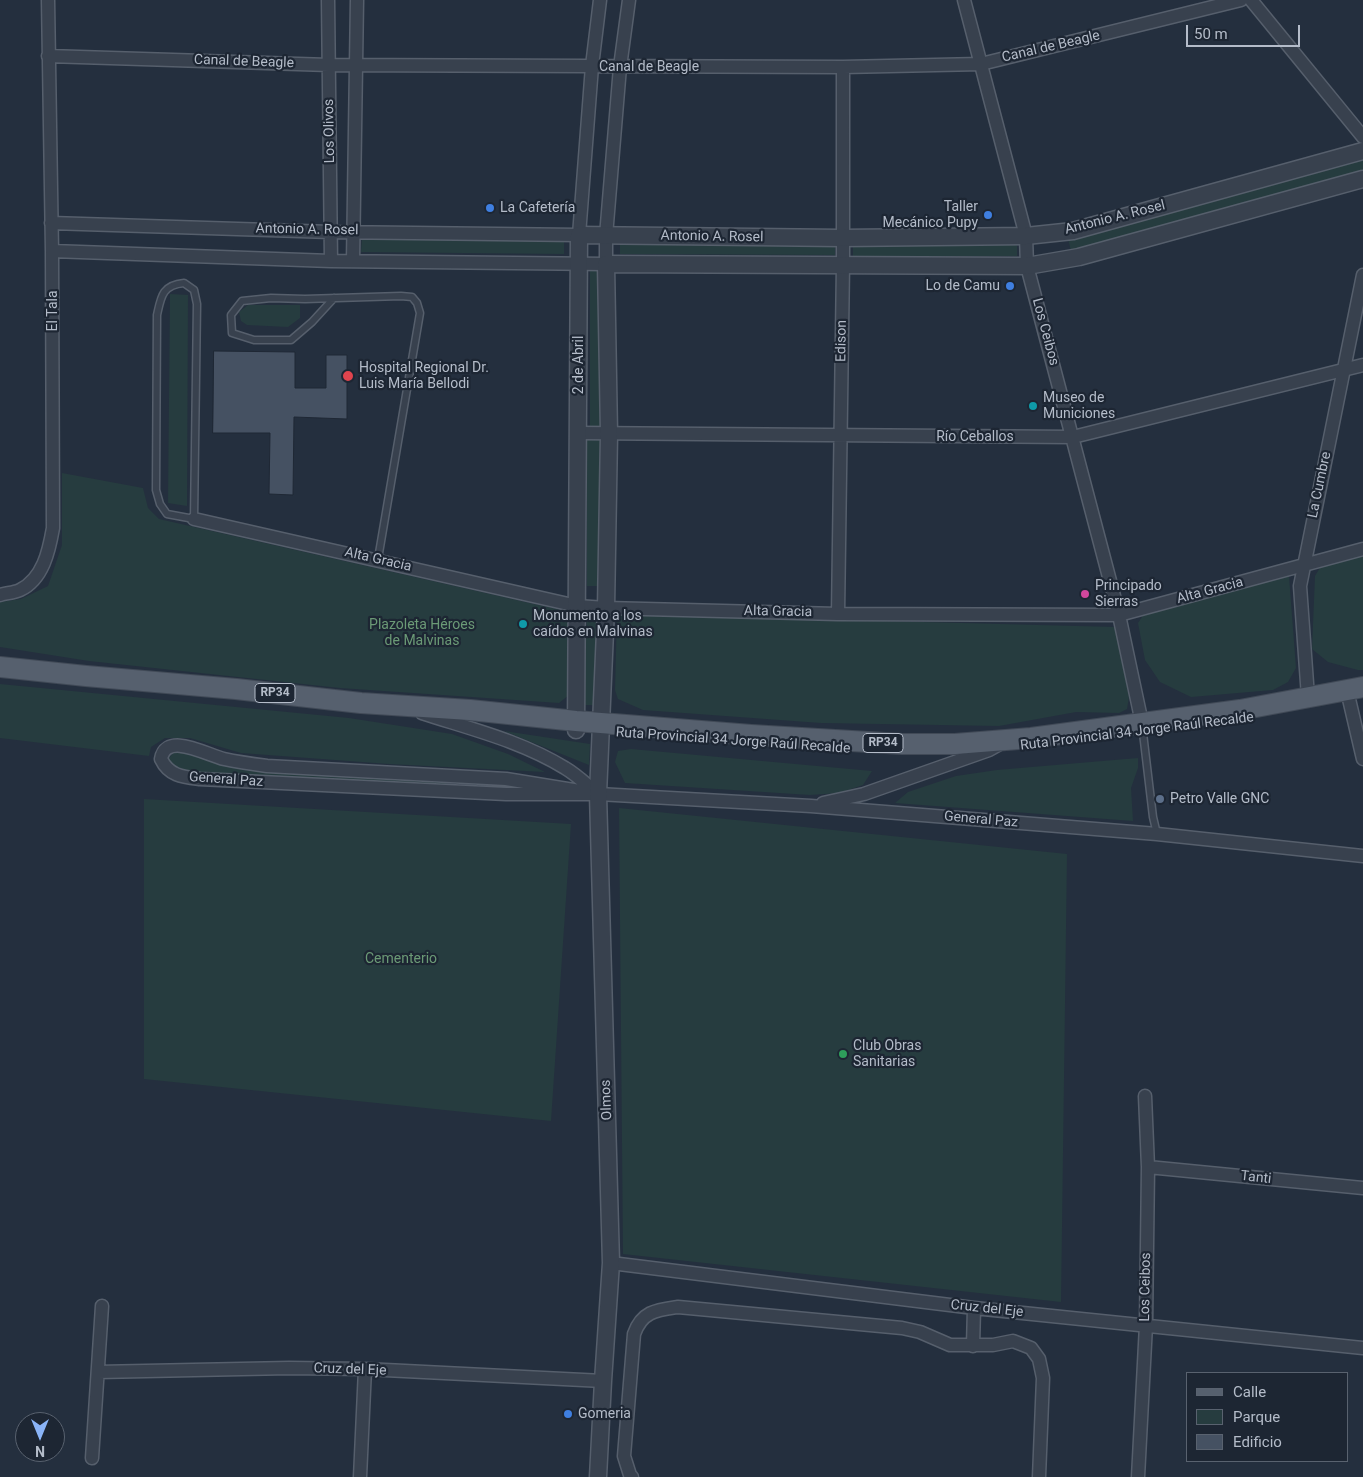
<!DOCTYPE html>
<html>
<head>
<meta charset="utf-8">
<style>
	body { margin:0 }
	#map { position:relative; width:1363px; height:1477px; overflow:hidden; background:#242f3e; font-family:Roboto,sans-serif }
	canvas { display:block }
	.legend { position:absolute; left:1186px; top:1372px; width:162px; height:90px; box-sizing:border-box; background:#1d2633; border:1px solid #59626f; margin:0; padding:6px 9px; list-style:none; font-size:15px; color:#b4bcc9 }
	.legend li { display:flex; align-items:center; gap:10px; height:25px }
	.legend b { width:25px; border:1px solid #59626f }
	.north { position:absolute; left:15px; top:1412px; width:50px; height:50px; box-sizing:border-box; background:#1d2633; border:1px solid #59626f; border-radius:50%; rotate:180deg; font-size:14px; font-weight:700; line-height:20px; text-align:center; color:#b4bcc9 }
	.north::after { content:''; display:block; margin:auto; width:18px; height:22px; background:#8ab4f8; clip-path:polygon(50% 0,100% 100%,50% 72%,0 100%) }
	.scale { position:absolute; left:1186px; top:25px; width:114px; height:22px; box-sizing:border-box; border:2px solid #b4bcc9; border-top:0; padding-left:6px; font-size:15px; line-height:18px; white-space:nowrap; color:#b4bcc9; -webkit-text-stroke:4px #1d2633; paint-order:stroke }
</style>
</head>
<body>
<div id="map">
<canvas width="1363" height="1477"></canvas>
<ul class="legend">
<li><b style="height:6px;background:#56606e"></b>Calle</li>
<li><b style="height:14px;background:#263c3f"></b>Parque</li>
<li><b style="height:14px;background:#455162"></b>Edificio</li>
</ul>
<div class="north">N</div>
<div class="scale">50 m</div>
</div>
<script>
const g = document.querySelector('canvas').getContext('2d');
g.lineJoin = 'round';
function paint(path, color) { g.fillStyle = color; g.fill(path, 'evenodd'); }
function trace(path, color, width, dash) { g.strokeStyle = color; g.lineWidth = width; g.lineCap = dash ? 'butt' : 'round'; g.setLineDash(dash || []); g.stroke(path); }
function write(font, color, halo, rows, align = 'center') {
  g.font = font + ' Roboto,sans-serif'; g.lineWidth = 4.5; g.setLineDash([]); g.textBaseline = 'middle'; g.strokeStyle = halo; g.fillStyle = color; for (const [text, x, y, turn = 0] of rows) {
    g.save(); g.translate(x, y); g.rotate((+turn || 0) * Math.PI / 180); g.textAlign = isNaN(turn) ? turn : align; if (halo) g.strokeText(text, 0, 0); g.fillText(text, 0, 0); g.restore();
  }
}
paint(new Path2D(`
	M1363 160V173L1071 251 1068 239Z
	M362 239 564 240V254L361 252Z
	M620 243 835 244V255L620 254Z
	M1017 244V256L853 257V245Z
	M590 271H600L601 426H590Z
	M170 294 188 295 187 506 168 503Z
	M248 305H300V318L288 327 247 325 241 321 239 312Z
	M587 440H601V586H587Z
	M62 473 143 488 148 508 159 519 565 611 571 616 569 695 559 703 340 688 89 661 0 647V602L21 599 48 586 62 545Z
	M1363 555V670H1358L1328 662 1312 649 1315 576 1321 566Z
	M1289 576 1296 668 1288 682 1273 690 1191 697 1160 682 1145 660 1138 623 1144 614Z
	M617 614 1115 627 1129 697 1127 709 1119 713 1076 712 999 726 821 723 643 710 618 699 615 690Z
	M587 615 600 616 596 705H583Z
	M0 684 349 718 452 734 508 754 545 772 389 764 241 753 190 738H165L151 747 149 756 0 738Z
	M504 731 590 744 589 765Z
	M631 749 872 771 863 785 839 793 810 795 625 783 615 762 618 751Z
	M175 751 446 782V787L191 774 170 766 169 758Z
	M1138 758V768L1131 788 1133 821 895 803 908 792 956 776 997 770Z
	M144 799 571 824 551 1121 144 1079Z
	M619 808 1067 854 1061 1302 623 1254Z`), '#263c3f');
const building = new Path2D(`
	M214 351 295 352V388H326V355H347V419L294 417 293 495 269 494 270 433H213Z`);
paint(building, '#455162');
trace(building, '#1f2835', 1);
const service = new Path2D(`
	M184 283 194 290 197 304 194 519 167 514 160 504 156 490 157 315C161 297 162 285 184 283Z
	M334 298 312 322 291 340H254L232 333 231 315 242 301 271 298 305 299 401 296 412 297 417 303 420 313 378 559
	M1143 733 1153 817 1157 834`);
const minor = new Path2D(`
	M328 0 331 261
	M964 0 1026 236 1027 266 1119 615 1142 723
	M1251 0 1363 137
	M48 56 329 65 843 67 981 64 1241 0
	M51 223 331 232 579 235 592 66 600 0
	M52 251 331 261 606 264V236L620 67 629 0
	M353 261 357 0
	M579 433 1073 437 1363 365
	M194 519 577 606 606 608 838 614 1119 615 1363 549
	M0 595C6 593 14 593 20 590 43 579 49 551 53 528L52 251 48 0
	M838 614 843 264V67
	M1308 697 1300 586 1363 275
	M1349 699 1363 759
	M422 713C471 729 521 741 565 768 577 775 587 785 598 794
	M598 794 506 779 267 766C252 764 238 762 224 759 207 755 166 731 161 759 169 776 183 777 200 779L506 794H598L811 806 1157 834 1363 856
	M823 803 864 794 989 750 998 745
	M1148 1167 1363 1188
	M611 1263 974 1308 1363 1348
	M973 1346 974 1308
	M98 1372 289 1368 365 1369 603 1381
	M92 1458 102 1306
	M360 1477 365 1369
	M632 1477 630 1475 624 1456 634 1334C642 1311 657 1310 678 1307L902 1328 920 1332 950 1345H993L1013 1341 1031 1348 1039 1359 1043 1378 1039 1477
	M1138 1477 1146 1325 1148 1167 1145 1096`);
const tertiary = new Path2D(`
	M576 730 579 235 842 238 1026 236 1073 231 1363 151
	M598 1477 603 1381 611 1263 598 794 606 608 609 434 606 264 1027 266 1079 257 1363 179`);
const primary = new Path2D(`
	M0 667 86 676 236 689 361 703 470 710 576 721 751 735 902 744H955L1031 738 1240 710 1363 687`);
trace(service, '#565f6c', 9);
trace(minor, '#565f6c', 15);
trace(tertiary, '#565f6c', 19);
trace(primary, '#414a57', 22);
trace(service, '#38414e', 6);
trace(minor, '#38414e', 12);
trace(tertiary, '#38414e', 16);
trace(primary, '#56606e', 20);
for (const [x, y, r, color] of [
	[490,208,5,"#3f7fe0"],
	[988,215,5,"#3f7fe0"],
	[1010,286,5,"#3f7fe0"],
	[348,376,6,"#e0444e"],
	[1033,406,5,"#0f9aa8"],
	[1085,594,5,"#d1479c"],
	[523,624,5,"#0f9aa8"],
	[1160,799,5,"#5c6f8a"],
	[843,1054,5,"#2e9e5b"],
	[568,1414,5,"#3f7fe0"]
]) { const dot = new Path2D(); dot.arc(x, y, r, 0, 2 * Math.PI); g.fillStyle = color; g.fill(dot); trace(dot, '#1d2633', 2); }
for (const [x, y, w] of [
	[275,693,40],
	[883,743,40]
]) { const box = new Path2D(); box.roundRect(x - w / 2, y - 9.5, w, 19, 4); g.fillStyle = '#1d2633'; g.fill(box); trace(box, '#b4bcc9', 1); }
write('bold 12px', '#b4bcc9', null, [
	["RP34",275,693],
	["RP34",883,743]
]);
write('14px', '#b4bcc9', '#1d2633', [
	["Canal de Beagle",1051,47,-13],
	["Canal de Beagle",244,62,2],
	["Canal de Beagle",649,67],
	["Los Olivos",330,131,-91],
	["Antonio A. Rosel",1115,218,-14],
	["Antonio A. Rosel",307,230,1],
	["Antonio A. Rosel",712,237,1],
	["El Tala",53,311,-90],
	["Los Ceibos",1045,332,75],
	["Edison",842,341,-89],
	["2 de Abril",579,365,-90],
	["Río Ceballos",975,437],
	["La Cumbre",1320,485,-78],
	["Alta Gracia",378,560,13],
	["Alta Gracia",1210,591,-15],
	["Alta Gracia",778,612,1],
	["Ruta Provincial 34 Jorge Raúl Recalde",1137,732,-7],
	["Ruta Provincial 34 Jorge Raúl Recalde",733,741,4],
	["General Paz",226,780,4],
	["General Paz",981,820,5],
	["Olmos",607,1100,-92],
	["Tanti",1256,1178,6],
	["Los Ceibos",1146,1287,-89],
	["Cruz del Eje",987,1309,6],
	["Cruz del Eje",350,1370,2]
]);
write('14px', '#b4bcc9', '#1d2633', [
	["Taller",978,207,"right"],
	["Mecánico Pupy",978,223,"right"],
	["La Cafetería",500,208],
	["Lo de Camu",1000,286,"right"],
	["Hospital Regional Dr.",359,368],
	["Luis María Bellodi",359,384],
	["Museo de",1043,398],
	["Municiones",1043,414],
	["Principado",1095,586],
	["Sierras",1095,602],
	["Monumento a los",533,616],
	["caídos en Malvinas",533,632],
	["Petro Valle GNC",1170,799],
	["Club Obras",853,1046],
	["Sanitarias",853,1062],
	["Gomeria",578,1414]
], 'left');
write('14px', '#6b9a76', '#1d2633', [
	["Plazoleta Héroes",422,625],
	["de Malvinas",422,641],
	["Cementerio",401,959]
]);
</script>
</body>
</html>
